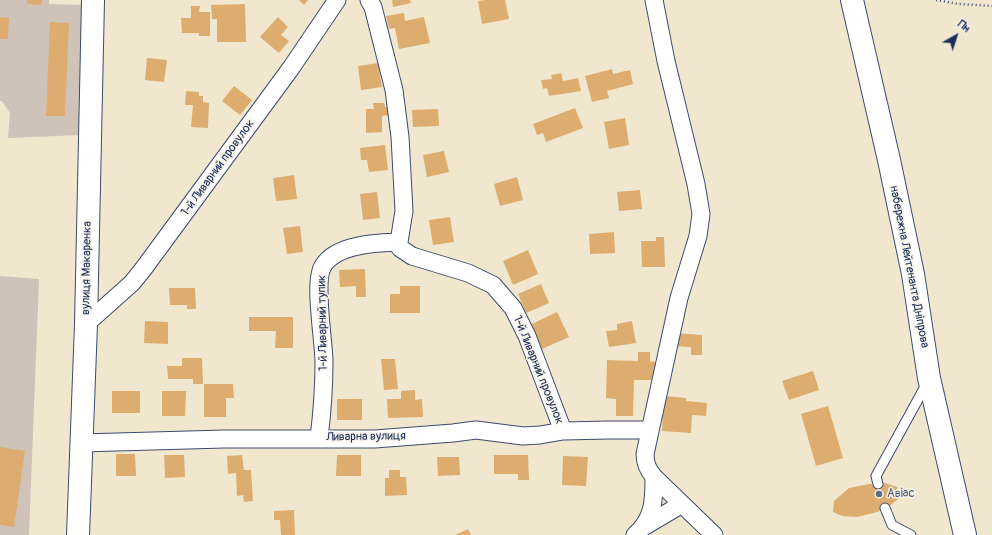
<!DOCTYPE html>
<html>
<head>
<meta charset="utf-8">
<style>
	body { margin:0 }
	#map { position:relative; width:992px; height:535px; overflow:hidden; background:#f1e7ce; font-family:Pangolin,sans-serif }
	canvas { display:block }
	.north { position:absolute; left:936px; top:16px; width:40px; height:40px; -webkit-text-stroke:3px #f7f3e8; paint-order:stroke; rotate:39deg; font-size:11px; font-weight:700; line-height:16px; text-align:center; color:#1b2f5e }
	.north::after { content:''; display:block; margin:auto; width:14px; height:18px; background:#1b2f5e; clip-path:polygon(50% 0,100% 100%,50% 72%,0 100%) }
</style>
</head>
<body>
<div id="map">
<canvas width="992" height="535"></canvas>
<div class="north">Пн</div>
</div>
<script>
const g = document.querySelector('canvas').getContext('2d');
g.lineJoin = 'round';
function paint(path, color) { g.fillStyle = color; g.fill(path, 'evenodd'); }
function trace(path, color, width, dash) { g.strokeStyle = color; g.lineWidth = width; g.lineCap = dash ? 'butt' : 'round'; g.setLineDash(dash || []); g.stroke(path); }
function write(font, color, halo, rows, align = 'center') {
  g.font = font + ' Pangolin,sans-serif'; g.lineWidth = 3; g.setLineDash([]); g.textBaseline = 'middle'; g.strokeStyle = halo; g.fillStyle = color; for (const [text, x, y, turn = 0] of rows) {
    g.save(); g.translate(x, y); g.rotate((+turn || 0) * Math.PI / 180); g.textAlign = isNaN(turn) ? turn : align; if (halo) g.strokeText(text, 0, 0); g.fillText(text, 0, 0); g.restore();
  }
}
paint(new Path2D(`
	M0 0H49V4L86 5 81 135 8 138 10 113 2 101H0Z
	M0 276 39 279 29 535H0Z`), '#cec2b9');
paint(new Path2D(`
	M27 0H42L41 5 27 4Z
	M299 0H308L304 5Z
	M392 0H410L411 3 393 7Z
	M485 0H505L509 19 482 24 478 1Z
	M245 4 246 42H217V19H212L211 5Z
	M191 6H200L199 12H210V36H199V33H182L181 18H191Z
	M404 13 405 21 424 17 430 43 399 49 395 28 389 29 386 16Z
	M0 17 9 18 8 39H0Z
	M278 17 288 27 281 35 289 41 279 53 260 37Z
	M50 22 69 23 65 116H46Z
	M147 58 167 60 164 82 145 80Z
	M378 63 382 87 361 90 358 66Z
	M612 69 613 74 630 70 633 84 607 91 609 98 592 102 585 76Z
	M561 73 563 81 578 78 581 91 549 96 547 88 543 89 541 80 552 79 551 75Z
	M234 86 252 100 240 115 222 101Z
	M186 91 199 92V96H203V102L209 103 208 128 191 127 193 105H185Z
	M373 103H384L385 107H389L390 115 382 116V132L366 133V109H374Z
	M575 108 583 128 546 142 543 133 537 135 533 124Z
	M438 109 439 126 413 127 412 110Z
	M625 118 629 145 609 149 604 122Z
	M385 145 388 170 369 172 367 160H361L360 148Z
	M444 151 449 172 427 177 423 155Z
	M294 175 297 199 276 201 273 178Z
	M517 177 523 200 500 206 494 184Z
	M640 190 642 209 619 211 617 192Z
	M377 192 380 218 363 220 360 194Z
	M450 217 454 242 433 245 429 220Z
	M300 226 303 252 287 254 283 228Z
	M614 232 615 253 590 254 589 234Z
	M656 237H664L665 267H642L641 241H656Z
	M528 250 538 274 513 285 503 261Z
	M365 269 366 297H356V286L340 287 339 270Z
	M541 284 549 303 526 313 518 294Z
	M400 286H420V313H390V294H400Z
	M169 288H195L196 309H187V305H170Z
	M557 312 569 337 542 349 530 325Z
	M249 317H293V348H275L276 331H249Z
	M145 321 168 322V344L144 343Z
	M632 321 636 343 609 347 606 331 617 330V324Z
	M675 333 702 335V355H691V347L674 346Z
	M638 352H650V361L655 362V380H634L633 416H616V399L606 398 607 360 638 361Z
	M182 358H202L203 384H193V379H168L167 366H182Z
	M381 359H395L398 389 384 390Z
	M813 371 819 390 789 400 782 381Z
	M204 384H233L234 398H226V417H204Z
	M415 390V400L422 399 423 417 388 418 387 399H401V391Z
	M112 391H140V413H112Z
	M162 391H186L185 416H162Z
	M664 396 686 398V401L707 403 706 416 692 415 691 433 662 431Z
	M337 399H362V420H337Z
	M828 406 843 458 816 466 801 414Z
	M0 447 25 451 14 527 0 525Z
	M116 454H135L136 476H116Z
	M164 455H184L185 477 165 478Z
	M242 455 244 470H251L253 501 244 502 243 495 237 496 236 473 228 474 227 456Z
	M337 455H361V476H336Z
	M494 455H528L529 480H518V474H494Z
	M563 456 588 457 586 486 562 485Z
	M437 457H459L460 475 438 476Z
	M389 470H400V477H406L407 495 385 496V478H389Z
	M885 483 897 487 899 498 891 505 877 512 857 517 842 516 833 512 834 501 849 488 869 484Z
	M294 510 295 535H281L280 520H274V511Z
	M468 529 471 535H455Z`), '#ddad70');
const service = new Path2D(`
	M878 484 876 476 927 383
	M885 508 892 525 911 535`);
const minor = new Path2D(`
	M369 0 373 7 394 90 400 137 404 211 399 242 400 248 412 256 468 273 493 285 513 308 527 336 563 431
	M654 0 666 61 696 184 701 214 698 236 679 298 645 454C645 464 648 470 654 477L714 535
	M86 324 132 283 144 268 291 68 337 0
	M319 438C322 414 324 387 324 362 324 341 313 281 323 266 336 244 377 243 399 242
	M81 443 224 439H375L453 433 476 430 523 436 540 435 563 431 609 430H650
	M645 526 682 504
	M635 535C654 519 654 500 654 477`);
const secondary = new Path2D(`
	M78 535 86 324 93 0`);
const primary = new Path2D(`
	M852 0 889 160 913 274 929 378 965 535`);
trace(service, '#3b4b6f', 11);
trace(minor, '#3b4b6f', 19);
trace(secondary, '#3b4b6f', 24);
trace(primary, '#3b4b6f', 24);
trace(new Path2D(`
	M936 0 959 4 992 6`), '#3b4b6f', 2.5, [1, 3]);
trace(service, '#fff', 9);
trace(minor, '#fff', 17);
trace(secondary, '#fff', 22);
trace(primary, '#fff', 22);
for (const [x, y, r, color] of [
	[879,494,4,"#5c6f8a"]
]) { const dot = new Path2D(); dot.arc(x, y, r, 0, 2 * Math.PI); g.fillStyle = color; g.fill(dot); trace(dot, '#f7f3e8', 1.5); }
write('12px', '#1b2f5e', '#f7f3e8', [
	["1-й Ливарний провулок",218,168,-54],
	["набережна Лейтенанта Дніпрова",909,267,79],
	["вулиця Макаренка",87,268,-89],
	["1-й Ливарний тупик",323,323,-91],
	["1-й Ливарний провулок",538,370,68],
	["Ливарна вулиця",366,437,-1]
]);
write('12px', '#4e5e75', '#f7f3e8', [
	["Авіас",887,494]
], 'left');
</script>
</body>
</html>
